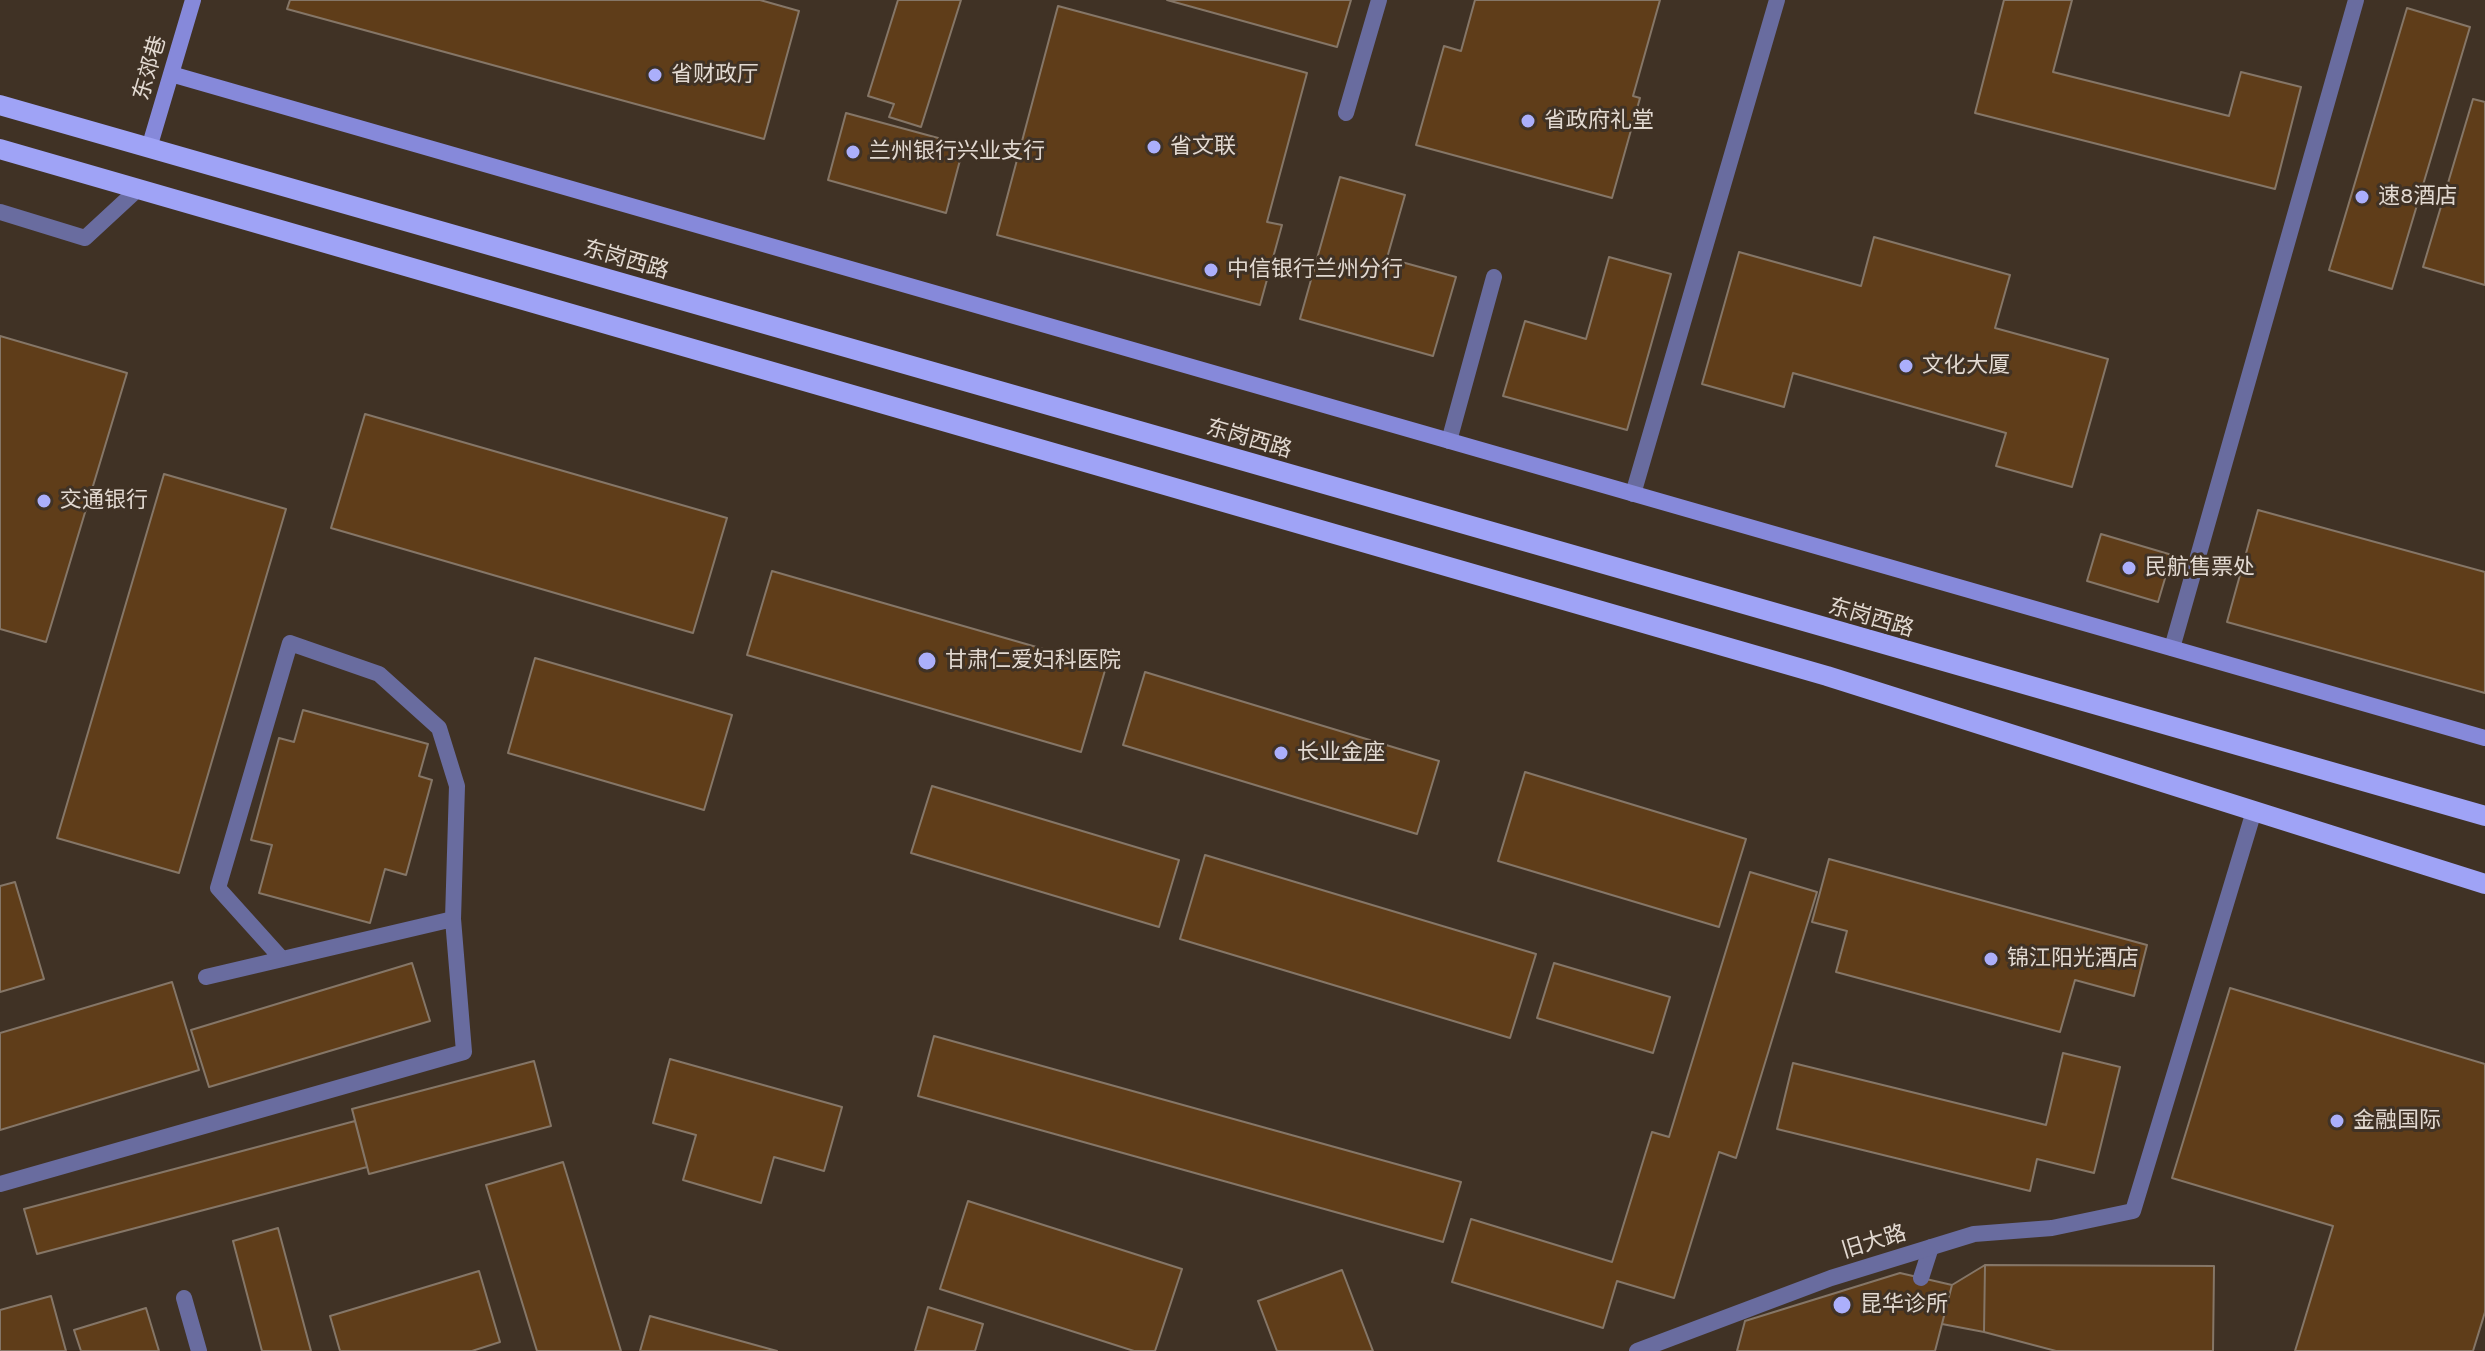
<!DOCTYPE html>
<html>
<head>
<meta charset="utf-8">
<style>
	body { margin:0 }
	canvas { display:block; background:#403225 }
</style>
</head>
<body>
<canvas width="2485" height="1351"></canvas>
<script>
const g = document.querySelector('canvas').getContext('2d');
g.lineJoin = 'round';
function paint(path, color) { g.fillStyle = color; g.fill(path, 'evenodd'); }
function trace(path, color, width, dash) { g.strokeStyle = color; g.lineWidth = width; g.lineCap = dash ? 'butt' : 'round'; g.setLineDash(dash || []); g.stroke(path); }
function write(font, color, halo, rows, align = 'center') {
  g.font = font + ' "Work Sans","Noto Sans SC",sans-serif'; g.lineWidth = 6; g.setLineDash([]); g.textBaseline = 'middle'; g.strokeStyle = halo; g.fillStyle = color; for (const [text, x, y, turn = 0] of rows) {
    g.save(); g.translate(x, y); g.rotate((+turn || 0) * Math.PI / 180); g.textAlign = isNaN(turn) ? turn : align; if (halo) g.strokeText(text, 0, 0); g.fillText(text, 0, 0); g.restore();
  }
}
const building = new Path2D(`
	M290 0H760L799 11 764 139 287 9Z
	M898 0H961L921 127 889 117 894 104 868 96Z
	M1167 0H1351L1337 47Z
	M1475 0H1660L1633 96 1640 98 1612 198 1416 145 1444 46 1461 51Z
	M2004 0H2072L2053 72 2229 116 2241 72 2301 87 2275 189 1975 113Z
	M1058 6 1307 73 1267 222 1282 225 1260 305 997 235Z
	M2407 8 2470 27 2392 289 2329 270Z
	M2473 99 2485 102V285L2423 267Z
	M846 113 964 145 946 213 828 180Z
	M1340 177 1405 195 1387 258 1456 277 1433 356 1300 319Z
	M1874 237 2010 275 1995 328 2108 359 2072 487 1996 466 2006 433 1793 373 1784 407 1702 384 1739 252 1861 286Z
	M1609 257 1671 274 1627 430 1503 396 1525 321 1586 339Z
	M0 336 127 373 46 642 0 629Z
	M365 414 727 518 693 633 331 528Z
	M164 474 286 509 179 873 57 838Z
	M2258 510 2485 572V693L2227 622Z
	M2101 534 2172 555 2158 602 2087 581Z
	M772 571 1106 667 1081 752 747 655Z
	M535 658 732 715 704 810 508 753Z
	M1145 672 1439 761 1417 834 1123 745Z
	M303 710 428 744 419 776 432 780 406 875 385 869 370 923 259 893 272 845 251 840 279 738 294 742Z
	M1525 772 1746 839 1719 927 1498 861Z
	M932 786 1179 860 1159 927 911 853Z
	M1205 855 1536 954 1510 1038 1180 939Z
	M1829 859 2147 945 2134 996 2075 980 2060 1032 1836 972 1847 931 1812 922Z
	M1750 872 1817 892 1736 1158 1719 1152 1674 1298 1617 1281 1603 1328 1452 1282 1471 1219 1612 1262 1652 1132 1669 1137Z
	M15 882 44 979 0 992V886Z
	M412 963 430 1021 209 1087 191 1030Z
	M1554 963 1670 997 1653 1053 1537 1018Z
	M172 982 199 1070 0 1130V1033Z
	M2230 988 2485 1064V1312L2473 1351H2295L2333 1226 2172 1178Z
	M934 1036 1461 1182 1443 1242 918 1096Z
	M2063 1053 2120 1067 2094 1173 2037 1159 2030 1191 1777 1129 1793 1063 2046 1125Z
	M670 1059 842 1107 824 1171 774 1157 761 1203 683 1180 696 1135 653 1123Z
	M534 1061 551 1126 369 1174 352 1109Z
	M355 1121 367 1167 37 1254 24 1209Z
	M563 1162 621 1351H537L486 1185Z
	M968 1201 1182 1269 1155 1351H1134L940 1289Z
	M278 1228 311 1351H262L233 1241Z
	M1985 1265 2214 1266 2213 1351H2056L1984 1332Z
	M1985 1265 1984 1332 1942 1324 1952 1285Z
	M1342 1270 1373 1351H1277L1258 1301Z
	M479 1271 500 1342 472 1351H340L330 1316Z
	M1900 1273 1952 1285 1935 1351H1737L1745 1321Z
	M51 1296 66 1351H0V1310Z
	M928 1307 983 1324 975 1351H915Z
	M146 1308 159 1351H81L74 1330Z
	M650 1316 777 1351H640Z`);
paint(building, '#5f3d19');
trace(building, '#857667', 2);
trace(new Path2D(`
	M1346 113 1379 0
	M1449 441 1494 277
	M1633 494 1777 0
	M1921 1278 1931 1247
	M184 1298 199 1351`), '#696c9f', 16);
trace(new Path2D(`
	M0 212 85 238 138 189
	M2172 648 2356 0
	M282 959 218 888 290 643 379 674 439 728 457 786 453 919
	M0 1184 464 1052 453 919 206 977
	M1637 1351 1831 1278 1974 1234 2052 1228 2133 1211 2254 811`), '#696c9f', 16);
trace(new Path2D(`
	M171 74 2485 738
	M149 148 193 0`), '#8689da', 16);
trace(new Path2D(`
	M0 105 2485 816
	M0 149 1827 676 2485 884`), '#9fa3f6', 20);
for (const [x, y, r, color] of [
	[655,75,8,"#abaffb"],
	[1528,121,8,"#abaffb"],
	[1154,147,8,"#abaffb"],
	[853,152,8,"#abaffb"],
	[2362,197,8,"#abaffb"],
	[1211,270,8,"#abaffb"],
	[1906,366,8,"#abaffb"],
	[44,501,8,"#abaffb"],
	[2129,568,8,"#abaffb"],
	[927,661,10,"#abaffb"],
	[1281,753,8,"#abaffb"],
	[1991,959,8,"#abaffb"],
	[2337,1121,8,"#abaffb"],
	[1842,1305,10,"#abaffb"]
]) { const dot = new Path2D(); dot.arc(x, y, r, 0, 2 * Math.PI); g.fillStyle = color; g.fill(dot); trace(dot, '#403225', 3); }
write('22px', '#e2d9d1', '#403225', [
	["东郊巷",150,68,-74],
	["东岗西路",626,260,16],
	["东岗西路",1249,439,16],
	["东岗西路",1871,618,16],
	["旧大路",1874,1242,-17]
]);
write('22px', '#e2d9d1', '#403225', [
	["省财政厅",671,75],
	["省政府礼堂",1544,121],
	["省文联",1170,147],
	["兰州银行兴业支行",869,152],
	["速8酒店",2378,197],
	["中信银行兰州分行",1227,270],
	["文化大厦",1922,366],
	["交通银行",60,501],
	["民航售票处",2145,568],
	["甘肃仁爱妇科医院",945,661],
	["长业金座",1297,753],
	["锦江阳光酒店",2007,959],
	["金融国际",2353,1121],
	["昆华诊所",1860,1305]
], 'left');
</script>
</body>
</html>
